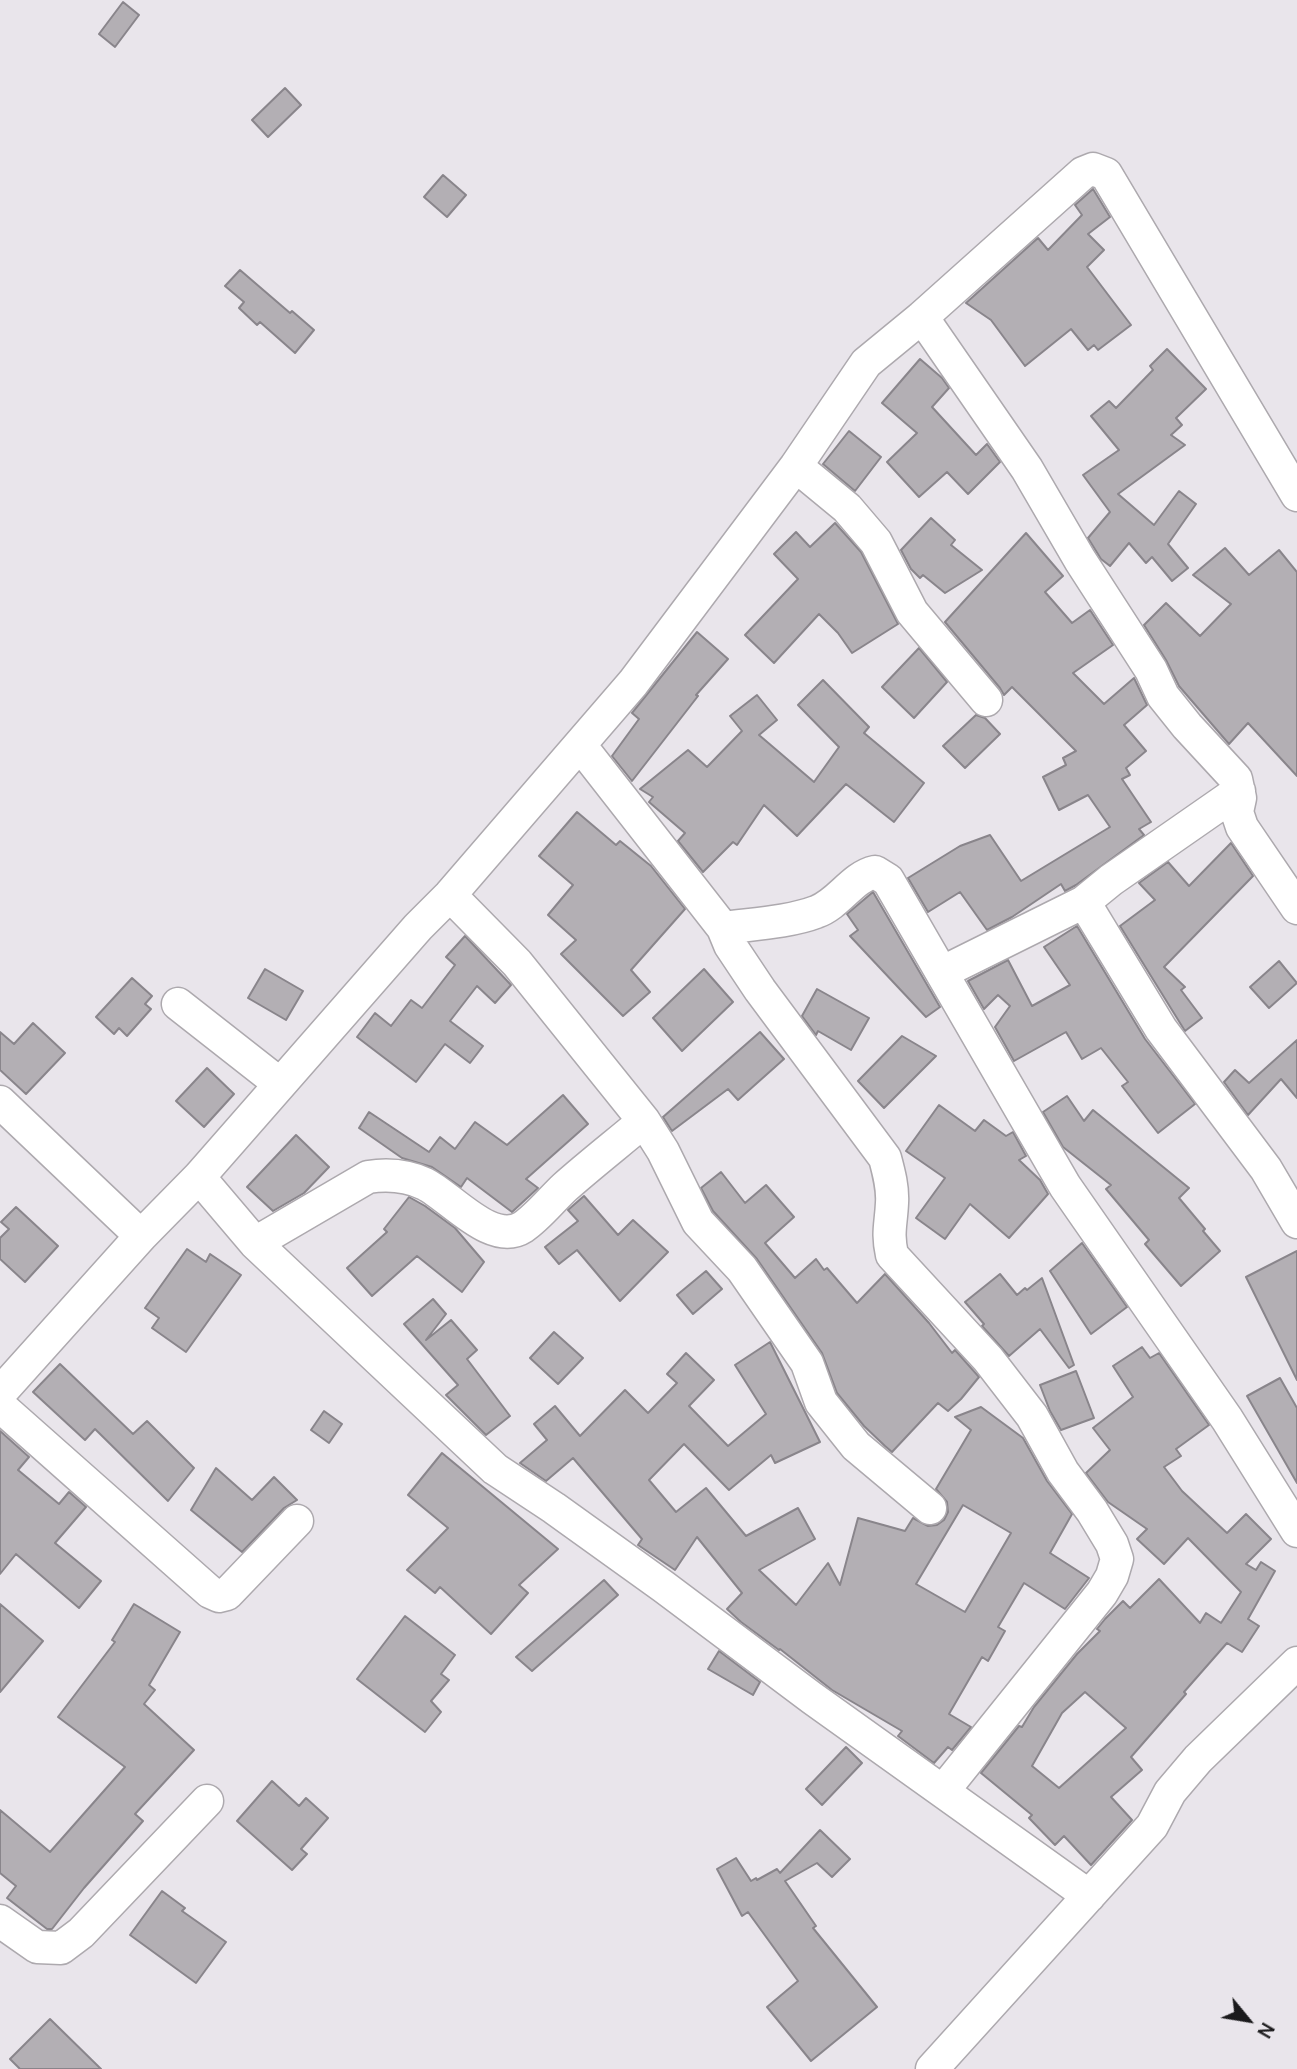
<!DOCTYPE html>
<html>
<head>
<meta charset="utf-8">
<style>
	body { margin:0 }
	#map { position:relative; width:1297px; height:2069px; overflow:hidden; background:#e9e5eb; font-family:Manrope,sans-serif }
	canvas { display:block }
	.north { position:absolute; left:1213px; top:1985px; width:70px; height:70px; -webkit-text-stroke:5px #e9e5eb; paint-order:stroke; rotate:120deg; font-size:19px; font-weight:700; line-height:28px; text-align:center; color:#1b1a1c }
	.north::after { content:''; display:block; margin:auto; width:24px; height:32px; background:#1b1a1c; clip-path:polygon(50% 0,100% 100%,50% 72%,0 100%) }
</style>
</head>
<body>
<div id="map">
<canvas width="1297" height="2069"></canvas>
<div class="north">N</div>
</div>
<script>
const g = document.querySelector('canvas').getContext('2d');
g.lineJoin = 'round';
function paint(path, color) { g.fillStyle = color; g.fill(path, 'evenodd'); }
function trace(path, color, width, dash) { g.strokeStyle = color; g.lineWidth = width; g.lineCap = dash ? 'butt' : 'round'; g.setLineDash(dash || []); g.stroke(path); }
const building = new Path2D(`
	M123 2 139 15 115 47 99 34Z
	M285 88 301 105 268 137 252 120Z
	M443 175 466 195 447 217 424 197Z
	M1093 189 1110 217 1088 234 1104 250 1087 267 1131 325 1098 350 1094 345 1088 350 1071 329 1025 366 991 320 966 303 1038 238 1048 250 1082 215 1075 205Z
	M240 270 290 313 292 311 314 330 295 353 260 322 257 325 239 308 244 302 225 286Z
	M1167 349 1206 389 1176 418 1182 425 1171 435 1185 445 1118 494 1154 525 1179 491 1196 504 1168 544 1188 568 1172 581 1152 557 1146 563 1129 543 1110 566 1101 559 1088 538 1110 512 1083 475 1119 450 1091 416 1109 401 1116 408 1153 370 1150 366Z
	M920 359 942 378 949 388 932 407 976 455 987 444 1000 462 968 494 947 472 919 497 887 462 917 433 882 403Z
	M849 431 881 457 855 491 823 464Z
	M931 518 955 540 951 545 982 570 945 593 923 575 920 578 911 569 901 550Z
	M835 523 861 552 898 624 852 653 838 633 819 614 774 663 745 635 798 579 774 554 796 532 810 547Z
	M1026 533 1063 576 1045 592 1072 623 1090 610 1113 645 1073 673 1104 704 1134 678 1147 705 1124 725 1146 751 1126 768 1130 775 1122 779 1151 822 1139 829 1144 835 1076 885 1065 891 1061 884 1012 917 987 930 960 892 928 912 908 878 960 846 990 835 1021 881 1110 827 1088 795 1059 810 1043 777 1066 765 1063 758 1076 751 1012 687 1004 695 1000 688 945 622Z
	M1225 548 1249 575 1279 550 1297 572V776L1248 723 1229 744 1179 686 1166 660 1144 625 1166 603 1200 636 1231 604 1193 575Z
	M697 632 728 659 696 695 698 696 632 781 612 756 639 719 632 713Z
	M919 648 947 682 914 718 882 687Z
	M823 680 869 727 864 733 924 783 894 822 846 784 797 836 764 805 737 845 733 842 703 872 678 841 685 833 649 802 653 797 640 789 688 750 707 767 742 731 730 716 757 695 777 720 759 735 814 782 839 747 798 705Z
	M976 715 985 718 1000 734 965 768 943 746Z
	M577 812 616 845 620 841 651 866 685 909 631 970 650 992 623 1016 561 954 576 940 548 915 573 885 539 856Z
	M1231 843 1253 876 1164 967 1185 987 1181 990 1202 1018 1185 1031 1120 926 1155 900 1139 883 1168 862 1189 886Z
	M873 892 940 1007 926 1017 850 936 858 930 847 914Z
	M1077 926 1145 1039 1195 1104 1158 1133 1122 1086 1128 1082 1101 1048 1082 1059 1066 1032 1014 1061 995 1027 1010 1006 998 995 984 1009 968 981 1008 960 1032 1006 1070 985 1044 947Z
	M465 936 511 985 495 1003 477 986 450 1021 483 1046 470 1063 445 1044 416 1082 357 1037 375 1013 391 1026 411 1000 422 1008 455 965 446 957Z
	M1279 961 1297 983 1269 1008 1250 987Z
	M265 969 303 991 286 1020 248 998Z
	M704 969 733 1002 682 1051 653 1018Z
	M132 978 152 996 145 1004 151 1009 127 1036 119 1028 114 1034 96 1017Z
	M817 989 869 1018 851 1050 818 1031 816 1035 802 1016Z
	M33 1023 65 1053 26 1094 0 1070V1032L14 1044Z
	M760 1032 784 1059 738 1100 728 1089 672 1131 663 1117Z
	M902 1036 936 1056 884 1108 858 1081Z
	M1297 1040V1098L1281 1079 1248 1115 1224 1082 1235 1070 1249 1083Z
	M207 1068 234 1094 204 1127 176 1101Z
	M563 1095 588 1124 526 1179 538 1188 512 1212 467 1178 461 1187 432 1167 402 1158 359 1128 369 1112 429 1152 440 1137 455 1149 475 1122 507 1145Z
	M1067 1096 1084 1121 1093 1110 1189 1188 1179 1198 1205 1229 1203 1231 1220 1251 1181 1286 1145 1244 1149 1240 1106 1189 1111 1185 1063 1147 1043 1112Z
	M939 1105 975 1131 984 1120 1006 1136 1013 1132 1026 1156 1019 1160 1040 1180 1048 1194 1009 1238 970 1204 945 1239 916 1218 945 1178 906 1151Z
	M296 1135 329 1167 304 1193 273 1211 247 1187Z
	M721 1172 745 1203 766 1185 794 1217 765 1243 795 1278 816 1259 824 1270 827 1268 857 1303 885 1274 929 1323 952 1353 955 1350 979 1377 961 1399 948 1411 938 1403 892 1452 885 1446 864 1426 837 1393 822 1353 757 1259 713 1211 701 1188Z
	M584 1196 618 1235 633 1220 668 1252 620 1301 577 1250 559 1264 545 1247 578 1221 568 1210Z
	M409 1197 425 1206 455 1228 484 1262 462 1292 417 1256 372 1296 347 1268 387 1232 384 1229Z
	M16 1207 58 1246 25 1282 0 1259V1238L9 1229 1 1222Z
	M1082 1243 1127 1307 1091 1334 1050 1271Z
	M187 1249 206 1262 210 1254 241 1275 186 1352 152 1328 159 1318 145 1308Z
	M1297 1251V1380L1246 1277Z
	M706 1271 722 1289 693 1314 677 1295Z
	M1000 1274 1017 1295 1025 1288 1027 1290 1042 1278 1074 1365 1069 1368 1040 1329 1009 1356 982 1326 984 1324 965 1302Z
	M433 1299 446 1314 426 1340 451 1320 477 1350 467 1359 510 1416 486 1435 446 1395 458 1385 404 1324Z
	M554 1332 583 1358 558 1384 530 1358Z
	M770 1342 820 1442 775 1463 771 1455 729 1490 684 1444 649 1480 676 1512 706 1488 746 1536 798 1508 815 1539 759 1570 796 1605 828 1563 840 1585 858 1518 905 1531 913 1518 928 1526 937 1525 944 1520 948 1512 947 1502 936 1489 971 1430 955 1417 981 1407 1023 1438 1047 1481 1072 1514 1050 1553 1089 1578 1065 1609 1024 1583 998 1627 1005 1631 988 1661 982 1657 949 1714 971 1727 952 1750 948 1747 934 1763 898 1736 902 1731 832 1690 780 1649 779 1650 741 1622 727 1609 742 1593 697 1537 675 1570 638 1545 642 1539 573 1458 546 1481 520 1463 547 1440 534 1424 555 1406 580 1436 625 1390 648 1413 677 1383 667 1374 686 1353 714 1380 689 1406 728 1446 766 1414 735 1365ZM963 1505 1011 1533 965 1612 916 1584Z
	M1142 1347 1150 1358 1159 1353 1209 1425 1176 1449 1181 1456 1164 1467 1182 1491 1227 1533 1246 1514 1271 1539 1246 1564 1256 1570 1261 1562 1275 1571 1248 1619 1259 1626 1242 1652 1227 1643 1184 1692 1186 1694 1131 1757 1142 1770 1111 1797 1132 1820 1091 1865 1064 1836 1055 1845 1029 1818 1032 1815 981 1773 1019 1726 1022 1727 1034 1707 1077 1654 1100 1631 1097 1629 1105 1619 1123 1601 1130 1608 1159 1579 1200 1623 1206 1613 1221 1623 1241 1592 1188 1538 1164 1564 1137 1539 1147 1529 1108 1502 1086 1473 1110 1450 1093 1428 1133 1397 1113 1366ZM1085 1692 1126 1728 1059 1788 1032 1766 1062 1713Z
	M60 1364 133 1434 147 1421 194 1468 168 1501 95 1429 85 1440 33 1392Z
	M1076 1371 1094 1418 1061 1430 1050 1411 1040 1385Z
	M1280 1378 1297 1408V1483L1247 1396Z
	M324 1411 342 1424 329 1443 311 1430Z
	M0 1431 29 1457 18 1470 59 1504 69 1492 86 1507 55 1543 101 1581 79 1608 16 1554 0 1574Z
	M442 1453 558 1549 519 1585 528 1593 491 1634 440 1587 435 1593 407 1570 448 1528 408 1495Z
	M216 1468 252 1500 274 1477 297 1500 284 1508 242 1552 191 1510Z
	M604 1580 618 1595 532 1671 516 1657Z
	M0 1604 43 1641 0 1692Z
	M134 1604 180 1632 149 1685 155 1690 144 1704 194 1750 135 1814 143 1821 84 1888 52 1929H47L7 1898 16 1886 0 1873V1810L50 1852 125 1767 58 1717 115 1642 112 1640Z
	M405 1616 455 1655 441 1674 449 1680 431 1701 441 1712 425 1732 357 1679Z
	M719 1651 760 1682 753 1695 708 1669Z
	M846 1747 862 1763 822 1805 806 1789Z
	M272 1781 299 1806 306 1798 328 1818 301 1849 307 1854 292 1870 237 1821Z
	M820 1830 850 1859 832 1877 817 1863 785 1881 816 1926 813 1928 877 2007 811 2061 767 2007 798 1981 748 1912 742 1916 717 1869 736 1858 751 1881 756 1878 757 1880 777 1869 780 1873Z
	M162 1891 185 1908 182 1911 226 1942 196 1983 130 1935Z
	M50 2019 101 2069H20L10 2059Z`);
paint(building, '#b3afb4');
trace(building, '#89858b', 2);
const minor = new Path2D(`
	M922 317 1027 469 1080 560 1151 670 1163 696 1187 726 1236 779 1240 798 1237 812 1242 827 1297 908
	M796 466 847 508 876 542 912 612 986 700
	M580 745 723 928C752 924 790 922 816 912 839 904 852 877 875 872L888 880 1065 1186 1227 1419 1297 1531
	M450 895 517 963 644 1121 663 1151 698 1222 742 1269 807 1363 821 1402 856 1446 930 1508
	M1084 902 1161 1029 1266 1169 1297 1222
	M723 928 730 945 760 990 885 1158C889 1173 893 1188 892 1203 891 1225 887 1232 892 1255L988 1359 1032 1416 1063 1472 1092 1511 1112 1544 1117 1559 1112 1576 1102 1593 943 1791
	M943 972 1084 902 1111 880 1239 791
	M178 1004 280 1084
	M0 1102 141 1236
	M199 1177 255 1243 495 1469 554 1508 664 1587 812 1698 1089 1896
	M255 1243 368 1177C388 1174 406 1175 425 1184 451 1197 492 1247 523 1227 538 1217 552 1199 565 1187 591 1164 618 1143 644 1121
	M0 1393 141 1236 199 1177 418 927 450 895 633 683 796 466 866 363 922 317 1083 173 1093 169 1106 174 1297 495
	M0 1406 210 1592 219 1596 227 1594 297 1521
	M0 1921 37 1947 61 1948 81 1933 207 1801
	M932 2069 1152 1826 1170 1792 1198 1759 1297 1663`);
trace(minor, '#ada9ae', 35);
trace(minor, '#fff', 32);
</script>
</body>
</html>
